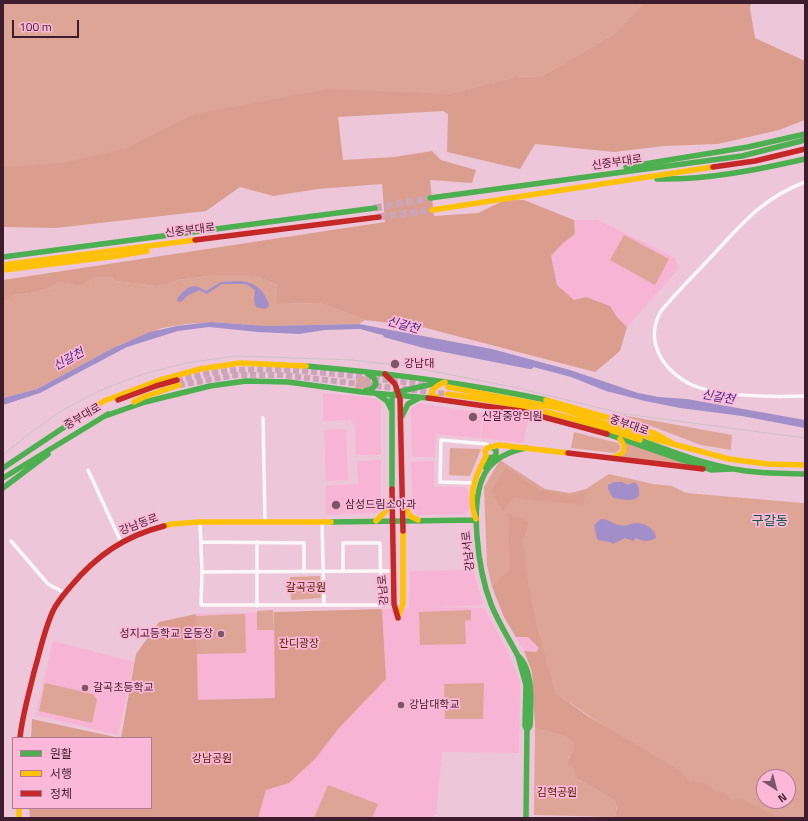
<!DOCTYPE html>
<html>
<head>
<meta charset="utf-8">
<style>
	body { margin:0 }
	#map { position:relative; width:808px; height:821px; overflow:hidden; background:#edc7d9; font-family:"Titillium Web","Noto Sans KR",sans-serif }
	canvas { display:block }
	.frame { position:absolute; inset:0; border:4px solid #3d1d2d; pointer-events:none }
	.legend { position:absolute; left:12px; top:737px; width:140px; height:72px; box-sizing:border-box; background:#fcb8d8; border:1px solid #b07a94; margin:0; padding:5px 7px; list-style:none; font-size:12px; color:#3d1d2d }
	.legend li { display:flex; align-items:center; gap:8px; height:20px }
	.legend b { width:20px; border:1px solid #b07a94 }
	.north { position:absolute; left:756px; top:769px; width:40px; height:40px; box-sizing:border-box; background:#fcb8d8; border:1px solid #b07a94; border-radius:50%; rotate:144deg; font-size:11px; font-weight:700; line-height:16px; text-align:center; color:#3d1d2d }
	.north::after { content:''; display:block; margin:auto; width:14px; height:18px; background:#7b5869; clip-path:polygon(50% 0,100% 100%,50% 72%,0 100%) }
	.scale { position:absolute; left:12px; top:20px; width:67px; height:18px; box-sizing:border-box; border:2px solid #3d1d2d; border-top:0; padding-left:5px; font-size:12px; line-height:14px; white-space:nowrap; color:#3d1d2d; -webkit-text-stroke:3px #fcb8d8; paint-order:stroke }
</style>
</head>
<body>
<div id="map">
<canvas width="808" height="821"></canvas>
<div class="frame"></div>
<ul class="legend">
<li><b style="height:5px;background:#4caf50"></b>원활</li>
<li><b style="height:5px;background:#ffc107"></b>서행</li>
<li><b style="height:5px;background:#c62828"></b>정체</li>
</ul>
<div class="north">N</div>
<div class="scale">100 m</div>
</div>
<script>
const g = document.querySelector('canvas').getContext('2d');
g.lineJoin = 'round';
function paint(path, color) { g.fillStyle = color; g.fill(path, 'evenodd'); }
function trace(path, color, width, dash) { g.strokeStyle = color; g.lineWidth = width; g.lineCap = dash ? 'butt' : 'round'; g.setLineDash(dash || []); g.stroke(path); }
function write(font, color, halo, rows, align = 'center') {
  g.font = font + ' "Titillium Web","Noto Sans KR",sans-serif'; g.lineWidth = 3.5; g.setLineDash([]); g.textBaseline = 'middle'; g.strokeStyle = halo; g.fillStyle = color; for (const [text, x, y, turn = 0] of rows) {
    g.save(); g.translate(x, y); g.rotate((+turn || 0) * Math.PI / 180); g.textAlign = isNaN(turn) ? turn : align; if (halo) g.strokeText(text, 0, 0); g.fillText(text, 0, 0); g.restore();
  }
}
paint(new Path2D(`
	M574 220H598L675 258 679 268 627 327 617 317 610 306 586 297 574 300 557 285 551 256 563 243 575 234Z
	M323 393 376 398 381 404V455H356L355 425 349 420 323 421Z
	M419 403 482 413 480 438 436 434 435 457H412L411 409Z
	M484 413 502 414 528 419 524 443 481 438Z
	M346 429 348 480 326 481 324 430Z
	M381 460V509L377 513 326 515V486L358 484 357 461Z
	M434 461V487H464L468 490 469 509 465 514 417 515 413 511 411 462Z
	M473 570 483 605 430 607 484 608 508 652 520 682 519 753 442 752 436 814 432 818H258L266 790 289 783 316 758 339 728 386 679 382 609 409 608 410 571Z
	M274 612 276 698 197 701 196 614Z
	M516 637H528L539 648 536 652 524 651Z
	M53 641 134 662 118 735 36 715Z`), '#f7b4d5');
paint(new Path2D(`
	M3 3H644L614 34 542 76 515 77 448 94 127 148 61 168 3 170Z
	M624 235 669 259 655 285 610 260Z
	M216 275H254L277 285V304L320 303 365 320 359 324 267 326 210 322 187 324 162 328 119 345 37 389 3 398V303L15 295 37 292 50 288 59 282 81 286 94 278 110 277 115 281 156 286 166 285 178 280Z
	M357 374 371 379 372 384C369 389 361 389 355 389Z
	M622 415 732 435 731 450 701 445Z
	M574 432 618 443 620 446V449L615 453 571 448Z
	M625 443 697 466 617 458Z
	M450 448 481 449 470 476 449 475Z
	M500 460 545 489 570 493 586 489 609 474 653 484 672 486 686 493 803 503 805 502V818H770L696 789 556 693 547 662 524 621 492 587 487 565 484 487ZM764 777H788V801H764Z
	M320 576 321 598 291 600 290 577Z
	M273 610 274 630H257V611Z
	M471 610V620L465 621 466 644 420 645 419 612Z
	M245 614 246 653 196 654V616Z
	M45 683 93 694 97 700 92 723 39 711Z
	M484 683 483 719H445L444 684Z
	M535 728 564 736 572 741C574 749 574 753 568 758L573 766 575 778 587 784 615 801 617 806 615 817 534 815Z
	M328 785 378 804 372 818H314Z`), '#dea496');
paint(new Path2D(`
	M644 3H751L750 8 755 38 805 61V120L779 130 718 144 664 146 614 152 535 144 520 169 447 152 448 114 443 111 338 117 343 160 394 157 432 151 441 160 476 170 472 183 430 180 434 216 478 213 505 200H524L574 220 575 234 563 243 551 256 557 285 574 300 586 297 610 306 617 317 627 327 620 351 595 372 422 327 365 320 320 303 277 304V285L254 275H216L178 280 166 285 156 286 115 281 110 277 94 278 81 286 59 282 50 288 37 292 15 295 3 303V280L385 222 382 184 318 189 273 196 240 187 206 211 56 228 3 227V167L63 163 127 148 195 114 328 89 448 94 515 77 542 76 614 34Z
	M506 467 540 490 571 496 585 492 584 505 513 498 503 511 491 491Z
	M508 513 529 522 523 541 528 585 536 623 556 693 588 716 682 772 690 782 704 783 717 792H723L731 800 742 799 780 818 615 817 617 807 615 801 587 784 575 778 573 767 568 763C569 752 576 755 572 741L564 736 535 728 532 672 524 651 536 652 539 648 528 637H516L504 617 492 587 510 569Z
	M382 609 386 679 339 728 316 758 289 783 266 790 258 818H30L29 808H151V738H121L136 654 159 622 196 614 198 700 275 698 274 612Z
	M32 719 120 738H31Z`), '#db9e8e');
paint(new Path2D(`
	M241 281C257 283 263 290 269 304L268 307 265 309 256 307 254 300 255 290 246 284H222L207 294 199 290 187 296 181 302 177 301C178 297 179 296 182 293 191 284 196 285 206 291L221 282Z
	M210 322 267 326 359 324 492 349 570 370 638 393 659 397 687 399 805 420V428L742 416 680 408 645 401 606 391 571 377 469 350 378 334 360 329 325 330 299 334 258 332 209 327 178 331 127 347 40 393 3 405V398L37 389 113 348 150 332 177 326Z
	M614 482H622L628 485 634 482C641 486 638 489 639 496 632 503 622 499 613 498L608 489V485Z
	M601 519C610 519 612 524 619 525 626 527 629 524 635 523 644 522 656 529 656 538 649 542 644 542 636 538L633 541 625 538 613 544C608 540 602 542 597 539L594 525Z`), '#a28fca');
trace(new Path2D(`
	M387 334 424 344 530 365`), '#a28fca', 8);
trace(new Path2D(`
	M177 380C197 376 218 371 238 370 301 367 364 378 427 385
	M179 385 237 375H282L447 394`), '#caa5b7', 6, [6, 3]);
trace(new Path2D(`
	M375 208 430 198
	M379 217 432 210`), '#caa5b7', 7, [7, 3.5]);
trace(new Path2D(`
	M805 182C761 199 742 224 711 257 694 275 677 292 661 311 653 325 652 339 659 354 665 367 679 379 692 385 721 397 774 397 805 396
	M263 418 265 522
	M88 470 121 542
	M474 483 440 482 441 440 486 444 491 447
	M200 522 202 572 201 605H324L322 522
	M11 541 48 584 65 593
	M201 542 304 543V572
	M257 542V606
	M202 572 393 571
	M324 605H381L380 543H343V572`), '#fcf7f9', 3.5);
trace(new Path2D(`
	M626 167 748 147 805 134
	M657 179C707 180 756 170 805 159
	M430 198 742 156 805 140
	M3 257 375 208
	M306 366C387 373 467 383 546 400
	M365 391 372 389 376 384 374 378 367 373
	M377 394 387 401 391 409
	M105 416 145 402 210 386 246 381 288 382 362 392 428 398
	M402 416 408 404 419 398
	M607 434 711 470 731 469
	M640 440C673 452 706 465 740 470 762 474 783 473 805 474
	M526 448C511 451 496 457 487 470 467 499 479 573 491 604 498 622 509 639 518 656 534 669 531 707 530 726L527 730 526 818
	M488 458 494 457 496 454V450L491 447
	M485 467 492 458
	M3 468 87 412
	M3 478 108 414
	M3 488 48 454
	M392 489V398L394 394 398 392 441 382
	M331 522 476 520
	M518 656 526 685 525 726 527 730`), '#4caf50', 5.5);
trace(new Path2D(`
	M432 210 713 167
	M3 265 195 240
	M3 270 117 256 147 251
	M448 387 558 408 651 438 729 459 768 464 805 465
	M447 394C513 402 578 418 640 440
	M438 398 431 394C433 387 439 385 445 382
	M546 400 616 420 654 433 672 443
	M134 402 144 397 179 385
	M84 414 104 401 160 380 200 369 240 363 306 366
	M614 457C625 454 627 448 620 439
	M403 503 410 516 418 520
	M476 519C467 497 475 476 486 456L485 451 487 448 499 445 568 453
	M376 521 385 512 390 501
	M164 526 172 524 200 522H331
	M398 618 403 603V531
	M19 808V818`), '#ffc107', 5.5);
trace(new Path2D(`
	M713 167 755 161 805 149
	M195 240 379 217
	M385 374 395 384 400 399 403 531
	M428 398 521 411 607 434
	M118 400 156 386 177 380
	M568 453 703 469
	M392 489 394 604 398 618
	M20 738C22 716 29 694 34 672 40 652 44 630 53 611 57 602 65 593 71 586 97 555 125 536 164 526`), '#c62828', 5.5);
trace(new Path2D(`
	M3 455 34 430 61 411 99 391 143 374 186 363 236 356 352 360 406 366 513 387 625 414 805 438`), '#cbc1c5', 1);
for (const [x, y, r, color] of [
	[395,364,5,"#7b5869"],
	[473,417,5,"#7b5869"],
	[336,505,5,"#7b5869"],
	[221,634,4,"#7b5869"],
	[85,688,4,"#7b5869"],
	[401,705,4,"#7b5869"]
]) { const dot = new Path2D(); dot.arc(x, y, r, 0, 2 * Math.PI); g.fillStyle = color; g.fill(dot); trace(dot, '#fcb8d8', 1.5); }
write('11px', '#3d1d2d', '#fcb8d8', [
	["신중부대로",617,163,-8],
	["신중부대로",190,231,-7],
	["중부대로",83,417,-30],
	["중부대로",629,426,19],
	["강남동로",139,525,-21],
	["강남서로",469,551,-96],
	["강남로",384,590,-94]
]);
write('11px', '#3d1d2d', '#fcb8d8', [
	["강남대",404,364],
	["신갈중앙의원",482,417],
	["삼성드림소아과",345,505],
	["성지고등학교 운동장",213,634,"right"],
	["갈곡초등학교",93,688],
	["강남대학교",409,705]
], 'left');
write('11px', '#520', '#fcb8d8', [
	["갈곡공원",306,588],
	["잔디광장",299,644],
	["강남공원",212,759],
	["김혁공원",557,793]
]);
write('italic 12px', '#432c88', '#fcb8d8', [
	["신갈천",403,326,15],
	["신갈천",69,360,-29],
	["신갈천",718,398,10]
]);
write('13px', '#075944', '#fcb8d8', [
	["구갈동",770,522]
]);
</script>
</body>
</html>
